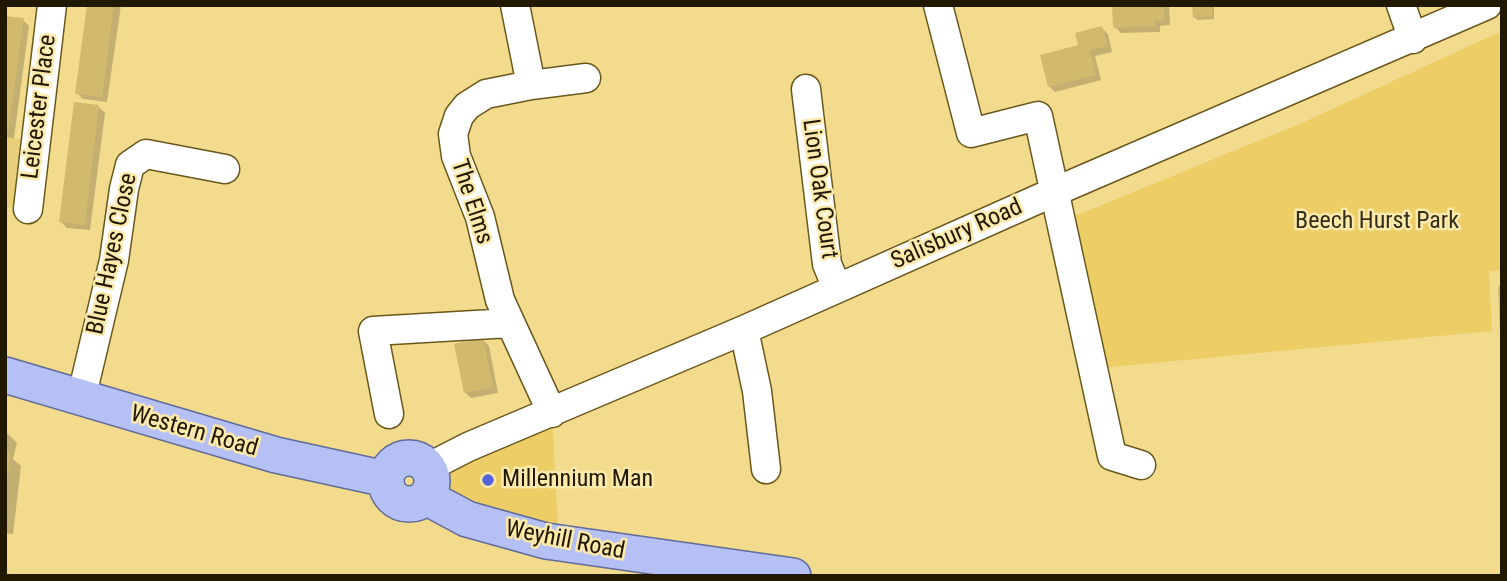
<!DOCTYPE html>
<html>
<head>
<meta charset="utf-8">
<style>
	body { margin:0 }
	#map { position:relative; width:1507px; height:581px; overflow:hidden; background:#f3db8e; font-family:"Roboto Condensed",sans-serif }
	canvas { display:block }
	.frame { position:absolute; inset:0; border:7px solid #211800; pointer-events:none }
</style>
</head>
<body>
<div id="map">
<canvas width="1507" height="581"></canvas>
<div class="frame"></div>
</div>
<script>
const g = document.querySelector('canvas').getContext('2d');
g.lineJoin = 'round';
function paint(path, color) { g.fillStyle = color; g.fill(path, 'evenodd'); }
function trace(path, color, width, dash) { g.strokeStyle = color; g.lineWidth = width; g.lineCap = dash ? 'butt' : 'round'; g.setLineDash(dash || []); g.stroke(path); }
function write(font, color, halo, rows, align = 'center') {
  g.font = font + ' "Roboto Condensed",sans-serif'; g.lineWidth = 5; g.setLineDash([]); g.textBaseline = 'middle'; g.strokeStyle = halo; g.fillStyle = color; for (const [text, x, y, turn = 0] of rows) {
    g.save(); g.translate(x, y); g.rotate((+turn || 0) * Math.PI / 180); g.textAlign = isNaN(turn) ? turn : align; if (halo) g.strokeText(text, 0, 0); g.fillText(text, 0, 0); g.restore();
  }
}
paint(new Path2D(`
	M5 137 22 139 17 207 5 208Z`), '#e9cf79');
paint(new Path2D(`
	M1502 31V270L1489 271 1492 331 1100 368 1075 216 1304 122Z
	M552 417 558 526 499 511 450 493 440 474Z`), '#eccd66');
paint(new Path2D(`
	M88 5H121L107 102 83 99 77 93Z
	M1114 5H1169L1170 25 1160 26V32L1121 33 1115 27Z
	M1194 5H1214V19L1197 20 1195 17Z
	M5 18 23 20 29 26 14 138 5 137Z
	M1102 28 1108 34 1112 52 1095 56 1101 80 1055 92 1049 86 1080 46Z
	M99 107 105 113 90 230 67 228 61 222Z
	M483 340 489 346 498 393 471 398 465 392Z
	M5 431 17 443 13 459 21 466 13 534 5 533Z`), '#0003');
paint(new Path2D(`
	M87 5H114L102 97 75 94Z
	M1112 5H1164V20H1155V26L1113 28Z
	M1192 5H1212L1213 16 1193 18Z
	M5 16 24 18 8 133H5Z
	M1102 26 1107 46 1090 50 1096 75 1048 87 1040 55 1078 45 1075 33Z
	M74 102 99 105 85 225 59 222Z
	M1502 285V335H1500L1498 286Z
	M483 338 493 387 464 393 454 344Z
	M5 452 10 453 7 482H5Z`), '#d1ba6d');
const minor = new Path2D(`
	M515 5 531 85
	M938 5 971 133 1038 116 1112 456 1141 465
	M1401 5 1413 39
	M806 89 827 264 837 288
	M28 209 52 5
	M744 330 757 391 766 469
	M81 399 114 260 124 189 130 165 146 154 225 169
	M552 413 500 300 480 217 456 156 453 134 459 116 467 106 486 94 531 85 586 78
	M389 414 373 331 510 323
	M429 467 468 447 744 330 1054 192 1487 5`);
const major = new Path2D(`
	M5 375 276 455 386 479
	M386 481a23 23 0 1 1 46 0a23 23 0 1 1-46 0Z
	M426 497 467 519 546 541 793 576`);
trace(minor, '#69581c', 31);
trace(major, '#616b9a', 38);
trace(minor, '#fff', 28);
trace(major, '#b5c1f4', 35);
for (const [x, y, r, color] of [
	[488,480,7,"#5465dc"]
]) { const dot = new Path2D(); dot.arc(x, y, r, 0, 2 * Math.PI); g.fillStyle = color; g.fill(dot); trace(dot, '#fce9ac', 2.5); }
write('24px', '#211800', '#fce9ac', [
	["Leicester Place",40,107,-83],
	["Lion Oak Court",819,189,82],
	["The Elms",471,202,72],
	["Salisbury Road",957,235,-24],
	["Blue Hayes Close",113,254,-78],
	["Western Road",194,432,16],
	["Weyhill Road",565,541,11]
]);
write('24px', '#342e18', '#fce9ac', [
	["Beech Hurst Park",1377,222]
]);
write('24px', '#211800', '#fce9ac', [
	["Millennium Man",502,480]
], 'left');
</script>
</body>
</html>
